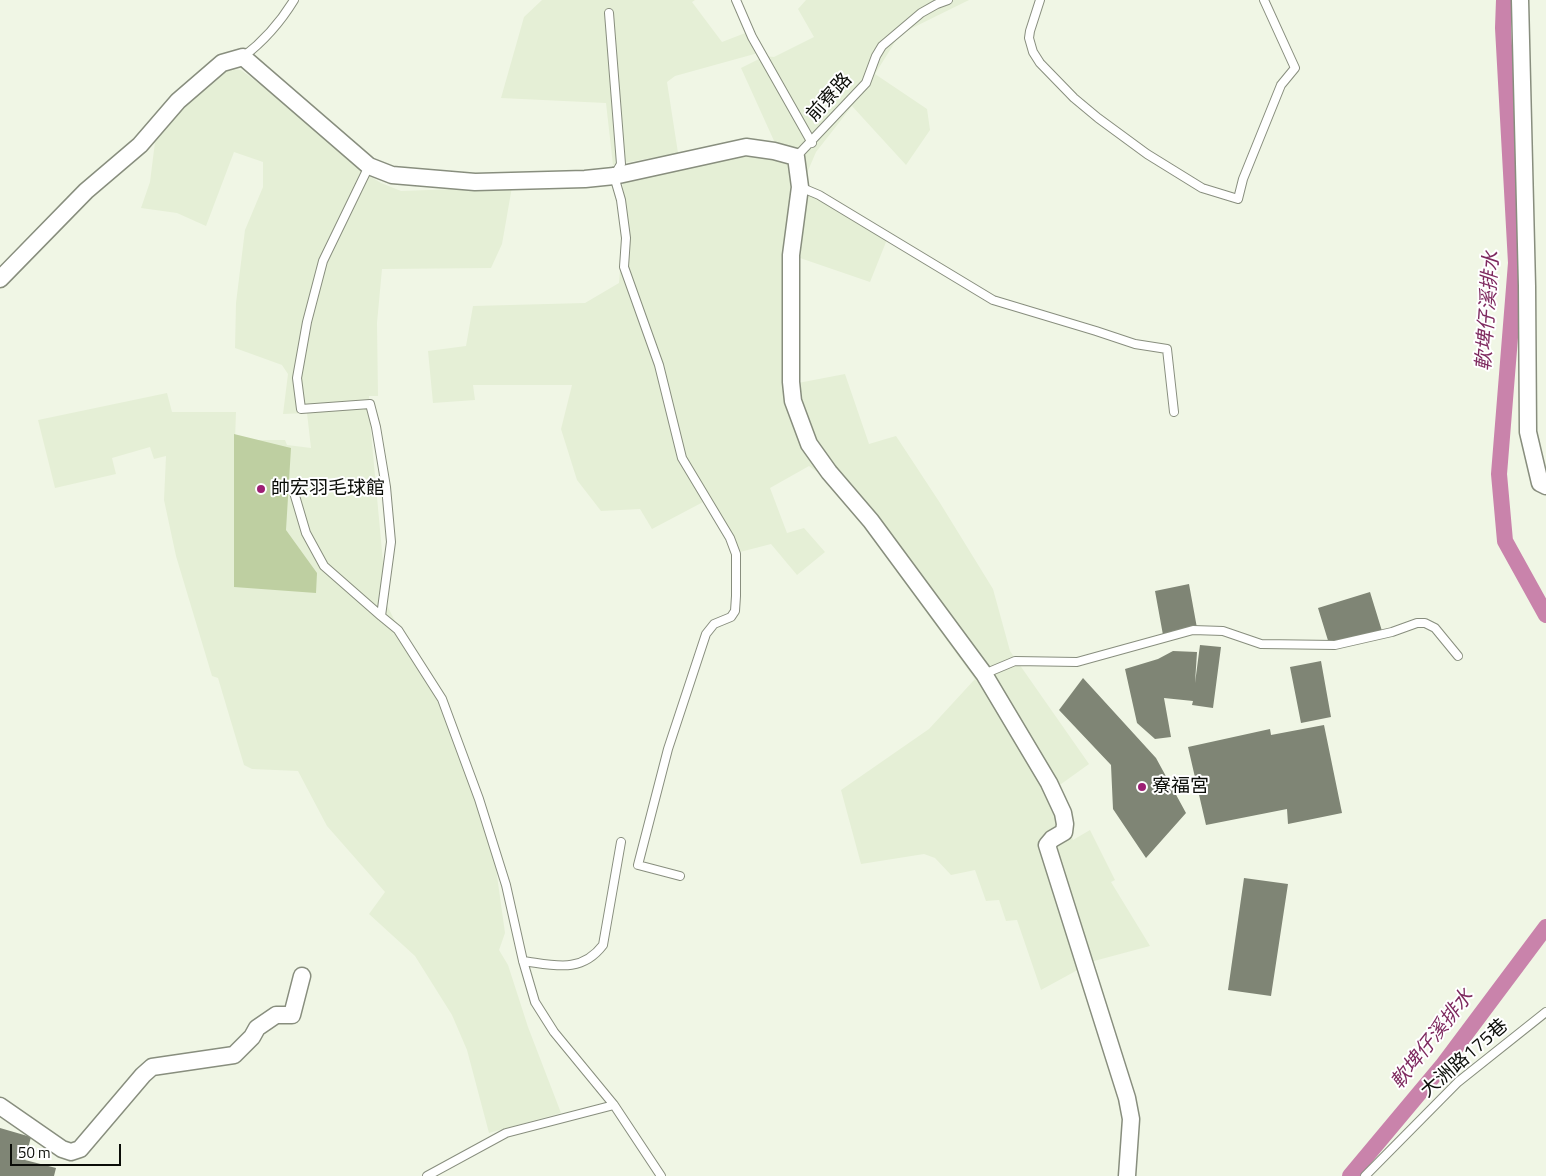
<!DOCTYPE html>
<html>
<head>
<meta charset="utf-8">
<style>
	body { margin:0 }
	#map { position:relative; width:1546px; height:1176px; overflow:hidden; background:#f0f6e5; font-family:"Titillium Web",sans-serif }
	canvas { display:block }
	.scale { position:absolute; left:10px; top:1144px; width:111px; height:22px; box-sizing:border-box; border:2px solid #0b0d08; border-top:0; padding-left:6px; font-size:15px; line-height:18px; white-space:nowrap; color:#0b0d08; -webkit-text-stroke:4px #fff; paint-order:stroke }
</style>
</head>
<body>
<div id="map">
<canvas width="1546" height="1176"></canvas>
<div class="scale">50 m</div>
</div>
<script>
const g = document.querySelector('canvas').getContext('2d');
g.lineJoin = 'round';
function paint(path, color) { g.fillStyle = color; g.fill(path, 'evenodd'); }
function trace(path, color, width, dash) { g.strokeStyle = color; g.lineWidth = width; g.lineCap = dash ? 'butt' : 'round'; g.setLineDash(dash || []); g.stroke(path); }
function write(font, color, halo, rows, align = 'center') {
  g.font = font + ' "Titillium Web","Noto Sans TC",sans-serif'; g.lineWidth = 4; g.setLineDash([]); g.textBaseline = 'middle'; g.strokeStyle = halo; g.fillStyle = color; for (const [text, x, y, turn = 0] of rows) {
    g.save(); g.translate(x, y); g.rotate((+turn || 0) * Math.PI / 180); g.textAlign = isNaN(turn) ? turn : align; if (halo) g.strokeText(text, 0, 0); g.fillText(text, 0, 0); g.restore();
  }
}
paint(new Path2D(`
	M542 0H695L692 2 722 42 753 30 758 53 675 76 667 82 678 153 613 165 606 103 501 98 524 17Z
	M806 0H969L900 34 875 74 927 109 930 130 906 165 852 106 816 152 807 173 809 194 888 237 870 282 800 258 798 383 845 374 869 444 896 436 940 503 993 589 1010 651 1089 764 1057 787 1073 840 1090 830 1115 880 1111 882 1150 946 1094 961 1041 990 1017 920 1006 921 999 900 986 901 975 870 951 875 935 858 924 854 861 864 841 790 929 729 975 679 832 483 809 466 770 488 787 533 804 528 825 552 797 575 771 544 740 552 705 501 652 529 640 509 601 511 577 480 561 429 572 385H473L475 400 433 403 428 351 466 346 473 306 585 303 619 283 625 204 622 179 775 143 741 68 765 56 774 57 814 37 798 9Z
	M230 69 241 70 305 118 360 170 381 183 401 191 512 187 502 244 491 268 382 269 377 323 378 396H369V411L387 605 403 638 425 669 476 797 495 861 505 933 499 950 508 965 528 1027 561 1113 489 1133 467 1050 452 1015 415 956 369 914 385 892 327 826 298 771 252 769 244 765 218 678 212 676 176 556 164 500 166 456 154 459 150 447 112 458 116 474 55 488 38 420 167 393 172 412H236L235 440H285L287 445 311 448 307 413 283 414 288 374 282 365 235 348 236 303 245 230 263 187V162L234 152 206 226 177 213 141 208 150 182 155 142 159 127 193 93Z`), '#e5efd6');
paint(new Path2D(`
	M234 434 291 448 286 530 317 573 316 593 234 587Z`), '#becfa1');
trace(new Path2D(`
	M1504 0 1503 28 1516 263 1499 474 1505 541 1546 615
	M1350 1176 1442 1066 1546 927`), '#c983ab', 16);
paint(new Path2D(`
	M1189 584 1197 628 1163 635 1155 591Z
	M1370 592 1382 631 1330 647 1318 608Z
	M1200 645 1221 647 1213 708 1192 705 1193 701 1164 698 1171 737 1155 739 1137 723 1125 669 1158 659 1173 651 1197 652 1195 683Z
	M1321 661 1331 717 1301 723 1290 667Z
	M1083 678 1156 758 1186 813 1146 858 1113 809 1111 765 1059 710Z
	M1324 725 1342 813 1288 824 1287 809 1206 825 1188 747 1270 729 1271 735Z
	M1244 878 1288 884 1271 996 1228 990Z
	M0 1128 31 1137 25 1160 56 1168 54 1176H0Z`), '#7f8575');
const service = new Path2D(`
	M736 0 752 37 812 143
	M1040 0 1030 31 1029 38 1033 52 1040 63 1074 98 1098 118 1147 154 1202 188 1238 199 1243 179 1281 85 1295 68 1264 0
	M609 13 621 164 614 176 621 200 626 238 624 267 659 365 682 458 730 538 736 554V596L735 611 731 617 714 624 706 634 668 749 638 865 680 876
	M243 57C264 41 280 23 294 0
	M796 157 866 83 876 56 882 46 921 13 937 4 948 0
	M369 166 323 261 307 322 297 378 301 409 370 404 376 427 386 487 391 542 381 616 398 630 442 699 479 799 506 885 523 961 535 1002 554 1032 614 1105 661 1176
	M800 187 819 195 993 300 1096 331 1135 344 1167 349 1174 412
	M293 489 306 533 324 566 381 616
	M984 674 1015 661 1077 662 1193 630 1223 631 1261 644 1335 645 1392 632 1417 623H1425L1435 628 1458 656
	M523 961C554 965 581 974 603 945L621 842
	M427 1176 506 1133 614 1105
	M1365 1176 1458 1082 1546 1012`);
const minor = new Path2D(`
	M1520 0 1527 286 1528 432 1540 483 1546 486
	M0 279 86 191 140 145 178 101 222 63 243 57 369 166 392 175 475 182 585 179 614 176 746 147 774 151 796 157 800 187 791 255V382L793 401 809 444 829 472 871 521 984 674 1049 783 1063 813 1065 824 1064 832 1052 839 1047 845 1127 1098 1131 1119 1127 1176
	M0 1106 62 1149 71 1152 80 1149 143 1075 152 1067 234 1055 252 1037 257 1028 276 1015H292L302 976`);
trace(service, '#888e7e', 10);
trace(minor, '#888e7e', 19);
trace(service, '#fff', 8);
trace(minor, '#fff', 16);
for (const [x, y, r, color] of [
	[261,489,5,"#9d1f74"],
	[1142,787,5,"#9d1f74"]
]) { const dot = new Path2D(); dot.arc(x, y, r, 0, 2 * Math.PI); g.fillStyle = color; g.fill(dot); trace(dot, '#fff', 2); }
write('19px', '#0b0d08', '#fff', [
	["前寮路",830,98,-48],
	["大洲路175巷",1465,1059,-41]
]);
write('19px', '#0b0d08', '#fff', [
	["帥宏羽毛球館",271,489],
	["寮福宮",1152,787]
], 'left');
write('italic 20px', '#7e2a5f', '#fff', [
	["軟埤仔溪排水",1489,311,-86],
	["軟埤仔溪排水",1433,1040,-52]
]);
</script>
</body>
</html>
